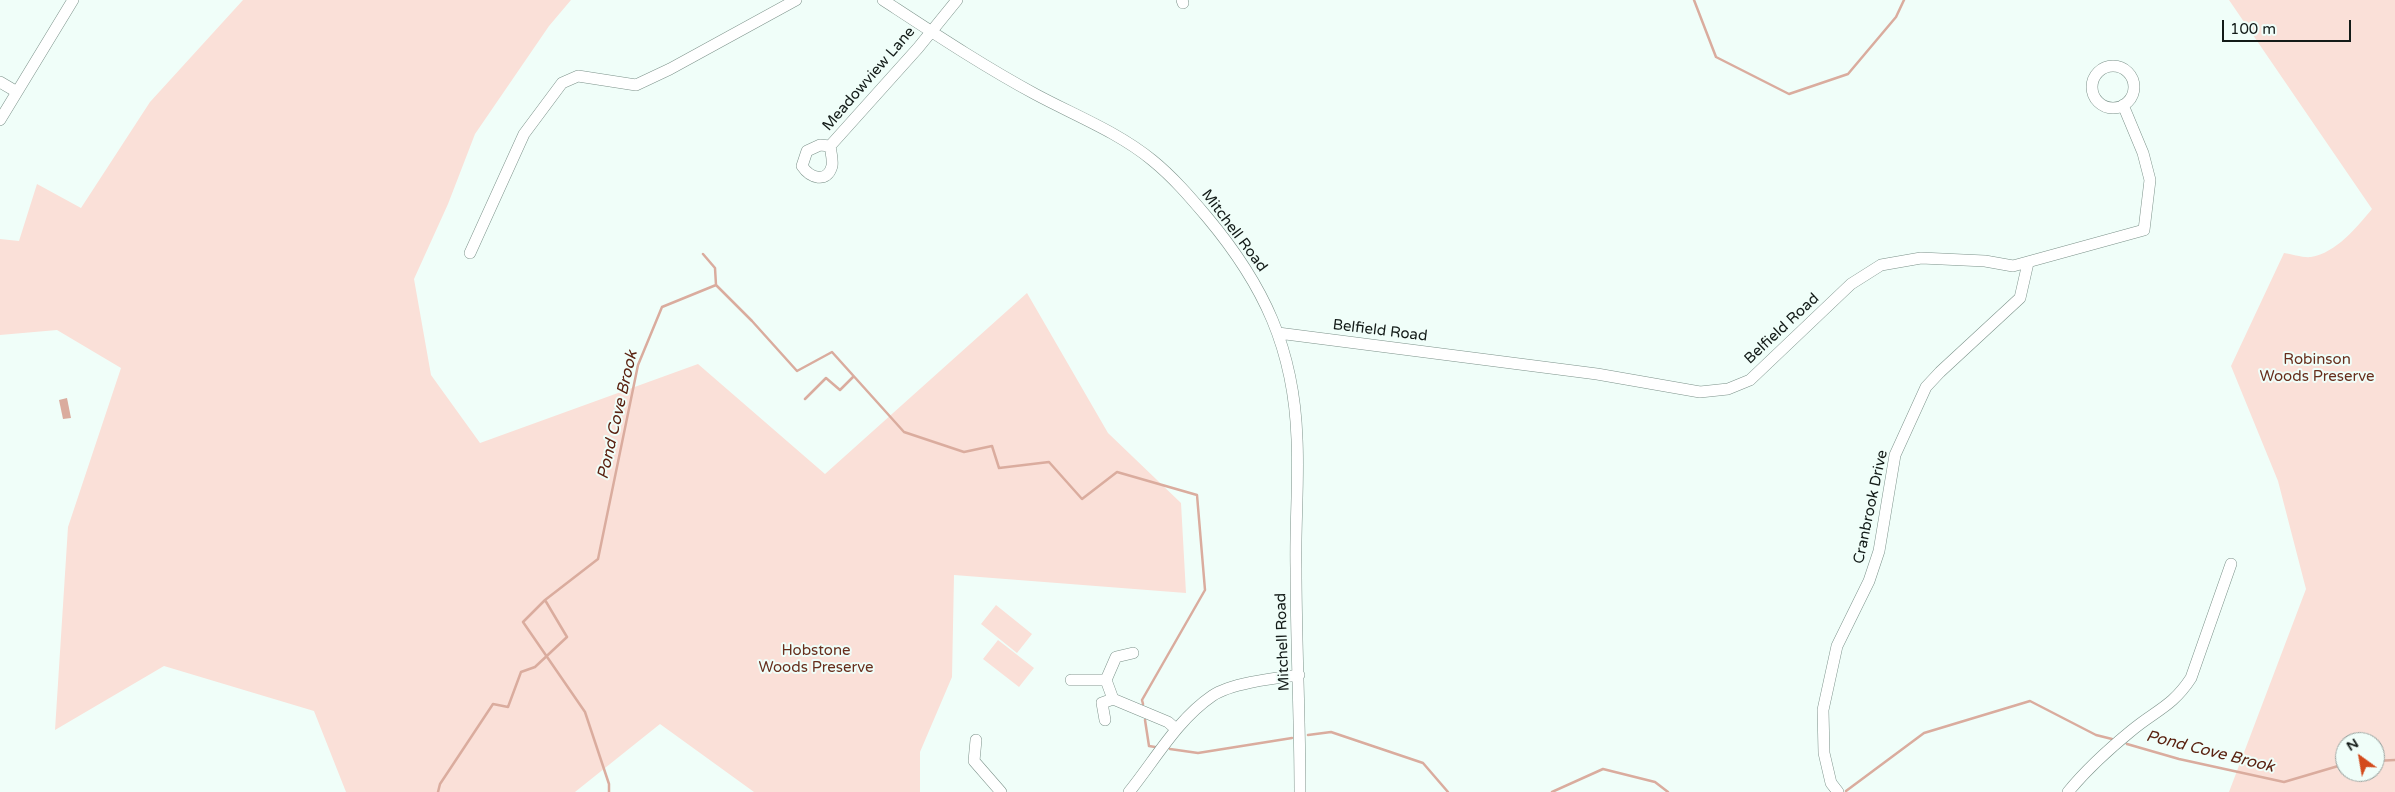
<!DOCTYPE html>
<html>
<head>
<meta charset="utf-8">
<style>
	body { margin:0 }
	#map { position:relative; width:2395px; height:792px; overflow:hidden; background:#f0fef9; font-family:"Varela Round",sans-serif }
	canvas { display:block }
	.north { position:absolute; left:2335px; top:732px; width:50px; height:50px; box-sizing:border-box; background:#f0fef9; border:1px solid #98a39f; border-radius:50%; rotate:328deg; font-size:14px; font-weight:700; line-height:20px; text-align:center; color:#131b18 }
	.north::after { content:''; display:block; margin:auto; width:18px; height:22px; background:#d34b1c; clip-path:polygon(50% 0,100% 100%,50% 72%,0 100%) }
	.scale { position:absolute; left:2222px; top:20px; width:129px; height:22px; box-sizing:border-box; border:2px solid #131b18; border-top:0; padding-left:6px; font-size:15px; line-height:18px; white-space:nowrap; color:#131b18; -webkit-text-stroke:4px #f0fef9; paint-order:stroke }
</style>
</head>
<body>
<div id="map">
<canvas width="2395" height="792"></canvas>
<div class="north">N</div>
<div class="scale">100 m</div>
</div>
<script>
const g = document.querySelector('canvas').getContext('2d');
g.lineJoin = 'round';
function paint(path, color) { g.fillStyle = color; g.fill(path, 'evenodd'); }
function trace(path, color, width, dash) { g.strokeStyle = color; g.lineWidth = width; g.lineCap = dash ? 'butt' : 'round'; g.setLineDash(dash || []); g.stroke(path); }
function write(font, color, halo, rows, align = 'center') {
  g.font = font + ' "Varela Round",sans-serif'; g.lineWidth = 4; g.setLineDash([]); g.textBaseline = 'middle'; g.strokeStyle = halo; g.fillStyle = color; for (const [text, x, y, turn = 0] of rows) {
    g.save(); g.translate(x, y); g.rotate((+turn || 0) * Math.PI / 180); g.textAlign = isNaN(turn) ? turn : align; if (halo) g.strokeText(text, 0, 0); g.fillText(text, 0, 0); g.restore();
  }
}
paint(new Path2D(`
	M243 0H571L549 26 475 134 448 204 414 279 431 375 480 443 698 364 825 474 1027 293 1108 433 1181 503 1186 593 954 575 952 677 920 752V792H754L660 724 575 792H346L314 711 164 666 55 730 68 527 121 368 57 330 0 335V239L19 241 37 184 81 208 150 102Z
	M2229 0H2395V792H2229L2306 589 2278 481 2231 366 2284 253C2292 254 2303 258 2311 257 2336 253 2357 227 2372 209ZM2345 742H2375V772H2345Z
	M996 605 1032 634 1017 653 981 624Z
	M998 640 1034 668 1019 687 983 659Z`), '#fae0d8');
paint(new Path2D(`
	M67 398 71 418 63 419 59 400Z`), '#daac9e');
trace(new Path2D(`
	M1694 0 1716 57 1789 94 1848 74 1896 17 1904 0
	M703 254 715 268 716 285
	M805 399 826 378 840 390 853 377
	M1145 720 1149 746 1155 747
	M1308 735 1331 732 1423 763 1448 792
	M2127 744 2179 759 2284 782 2345 764
	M1170 749 1198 753 1292 738
	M2375 761 2395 760
	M1846 791 1924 733 2030 701 2096 735 2112 739
	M438 792 440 784 493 704 508 707 521 672 535 667 567 637 545 600
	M609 792V784L585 712 523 622 545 600 598 559 638 365 662 307 716 285 752 321 797 371 832 352 904 432 964 452 992 446 999 468 1049 462 1082 499 1117 472 1197 495 1205 590 1142 700 1143 704
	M1552 792 1603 769 1655 782 1668 792`), '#daac9e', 2.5);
const minor = new Path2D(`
	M883 0C932 32 983 66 1035 94 1074 115 1118 132 1152 160 1173 177 1190 197 1207 217 1264 285 1294 349 1297 439 1299 482 1295 525 1296 568 1296 643 1300 717 1300 792
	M1182 0 1183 3
	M2092 87a21 21 0 1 1 42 0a21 21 0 1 1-42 0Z
	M0 82 17 92
	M0 120 73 0
	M820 145 830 146C831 153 833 159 832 166 827 184 810 178 802 166L807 151Z
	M830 146 918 48 957 0
	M470 253 524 134 562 83 578 76 636 85 670 69 796 0
	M1278 333 1597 374 1700 392 1728 389 1750 380 1851 284 1881 265 1921 258 1985 261 2013 266 2144 230 2150 180 2143 153 2123 105
	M1133 653 1116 657 1106 680 1113 699 1168 722 1176 729
	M1071 680H1106
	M1105 720 1102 703 1113 699
	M976 740 974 761 1001 792
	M1129 792C1155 760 1177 720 1212 696 1231 683 1276 678 1299 675
	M1838 792 1831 783 1824 753 1823 710 1837 646 1869 581 1879 551 1895 455 1926 387 1940 372 2020 298 2028 263
	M2068 792C2086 770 2109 749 2131 731 2156 710 2172 707 2191 678L2231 564`);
trace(minor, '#7c928a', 12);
trace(minor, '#fff', 11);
write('15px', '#131b18', '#f0fef9', [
	["Meadowview Lane",869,79,-49],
	["Mitchell Road",1234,231,53],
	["Belfield Road",1782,329,-43],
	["Belfield Road",1380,331,7],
	["Cranbrook Drive",1871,507,-78],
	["Mitchell Road",1283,642,-92]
]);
write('15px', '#672e1c', '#f0fef9', [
	["Robinson",2317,360],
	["Woods Preserve",2317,377],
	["Hobstone",816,651],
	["Woods Preserve",816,668]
]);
write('italic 16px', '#5a2211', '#f0fef9', [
	["Pond Cove Brook",618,415,-77],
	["Pond Cove Brook",2210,752,14]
]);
</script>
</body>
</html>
